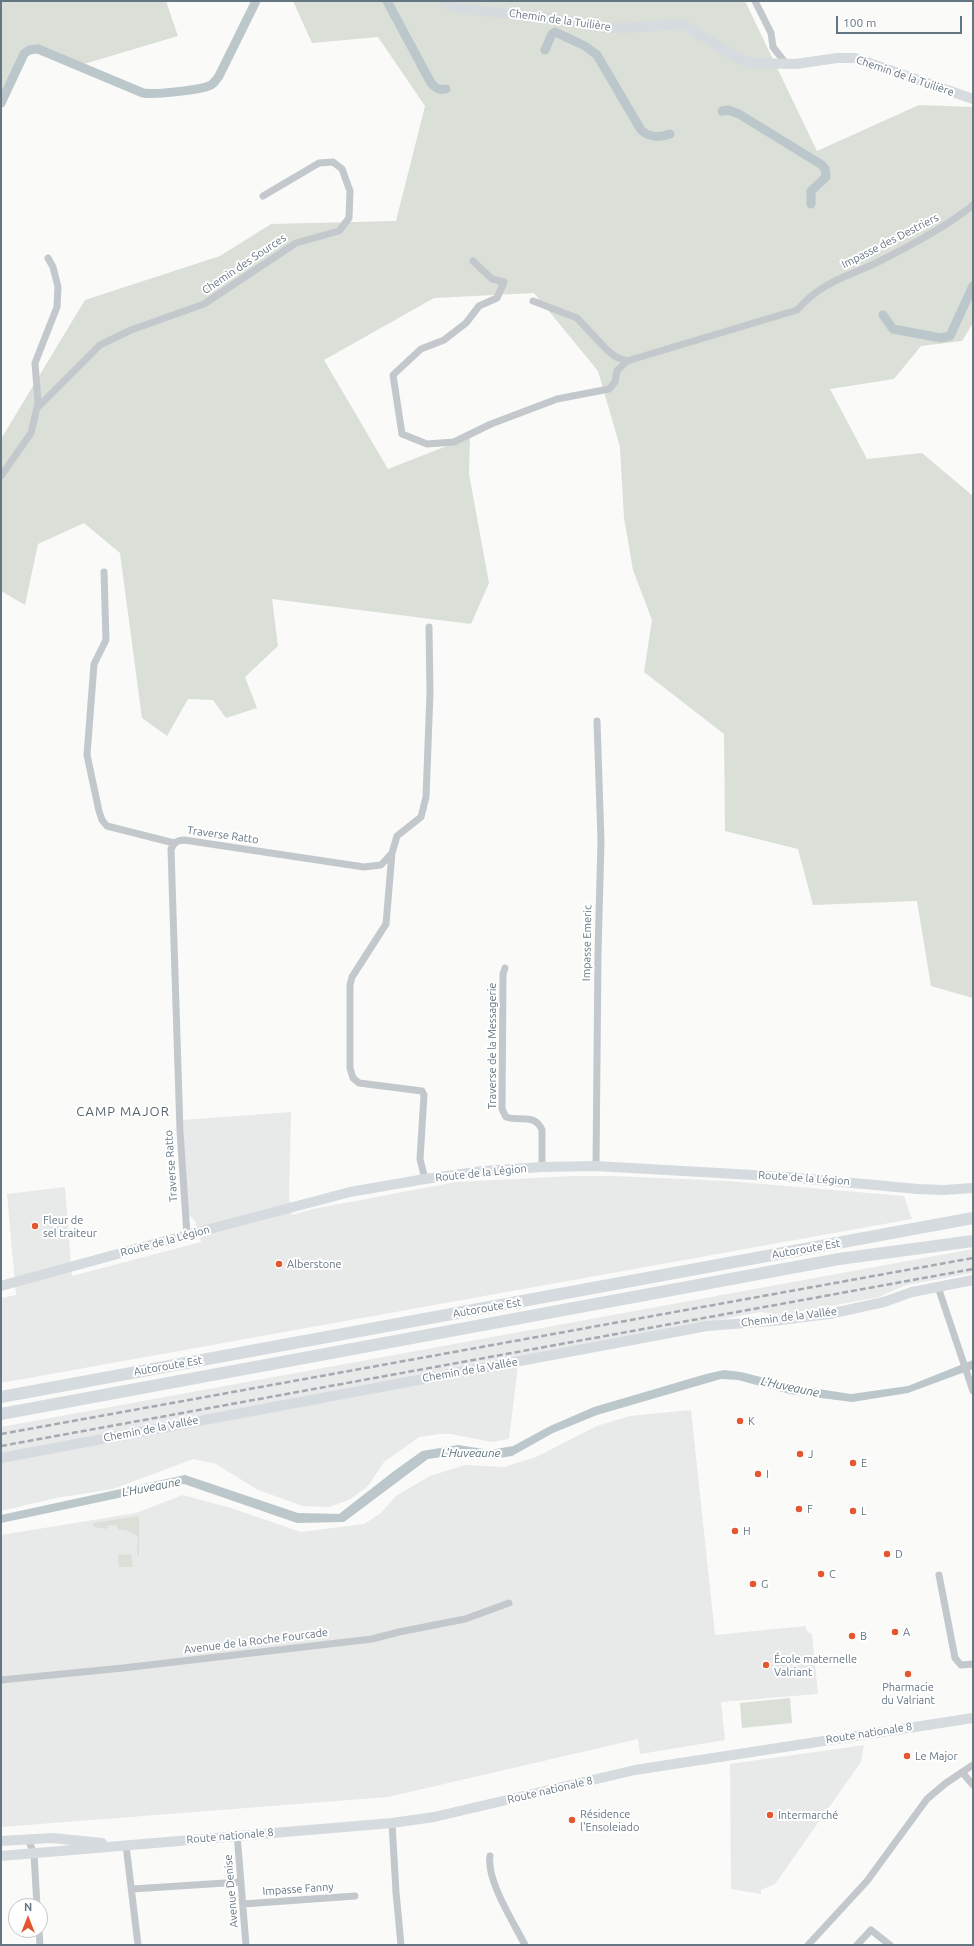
<!DOCTYPE html>
<html>
<head>
<meta charset="utf-8">
<style>
	body { margin:0 }
	#map { position:relative; width:974px; height:1946px; overflow:hidden; background:#fafaf8; font-family:Ubuntu,sans-serif }
	canvas { display:block }
	.frame { position:absolute; inset:0; border:2px solid #657683; pointer-events:none }
	.north { position:absolute; left:8px; top:1898px; width:40px; height:40px; box-sizing:border-box; background:#fff; border:1px solid #c1c8cd; border-radius:50%; rotate:0deg; font-size:11px; font-weight:700; line-height:16px; text-align:center; color:#657683 }
	.north::after { content:''; display:block; margin:auto; width:14px; height:18px; background:#e4572e; clip-path:polygon(50% 0,100% 100%,50% 72%,0 100%) }
	.scale { position:absolute; left:836px; top:16px; width:126px; height:18px; box-sizing:border-box; border:2px solid #657683; border-top:0; padding-left:5px; font-size:12px; line-height:14px; white-space:nowrap; color:#657683; -webkit-text-stroke:3px #fff; paint-order:stroke }
</style>
</head>
<body>
<div id="map">
<canvas width="974" height="1946"></canvas>
<div class="frame"></div>
<div class="north">N</div>
<div class="scale">100 m</div>
</div>
<script>
const g = document.querySelector('canvas').getContext('2d');
g.lineJoin = 'round';
function paint(path, color) { g.fillStyle = color; g.fill(path, 'evenodd'); }
function trace(path, color, width, dash) { g.strokeStyle = color; g.lineWidth = width; g.lineCap = dash ? 'butt' : 'round'; g.setLineDash(dash || []); g.stroke(path); }
function write(font, color, halo, rows, align = 'center') {
  g.font = font + ' Ubuntu,sans-serif'; g.lineWidth = 4; g.setLineDash([]); g.textBaseline = 'middle'; g.strokeStyle = halo; g.fillStyle = color; for (const [text, x, y, turn = 0] of rows) {
    g.save(); g.translate(x, y); g.rotate((+turn || 0) * Math.PI / 180); g.textAlign = isNaN(turn) ? turn : align; if (halo) g.strokeText(text, 0, 0); g.fillText(text, 0, 0); g.restore();
  }
}
paint(new Path2D(`
	M291 1112 289 1196 292 1215 313 1209 456 1182 572 1176H613L728 1181 904 1196 912 1219 1 1383V1298L16 1295 7 1194 65 1187 72 1276 201 1242 195 1221 186 1212 183 1120Z
	M973 1249V1273L906 1285 879 1297 782 1315 761 1312 519 1357 509 1439 491 1442 451 1434H440L419 1437 384 1462 368 1486 349 1500 329 1507 303 1506 258 1490 216 1464 193 1459 113 1489 56 1498 1 1511V1427Z
	M691 1410 715 1635 805 1626 807 1631 812 1634 818 1694 721 1702 725 1740 640 1754 638 1739 388 1797 1 1827V1535L136 1513 183 1495 231 1508 301 1532 364 1524 381 1513 396 1496 430 1476 465 1465 504 1467 536 1457 597 1426 630 1416Z
	M864 1745 861 1762 775 1884 761 1890V1894L731 1889 730 1764Z`), '#e8e9e9');
paint(new Path2D(`
	M1 1H166L178 36 84 64 38 47 33 46 23 50 1 97Z
	M293 1H745L817 151 919 105 973 107V323L962 341 921 346 894 379 830 389 867 459 922 453 973 496V998L931 986 917 901 813 905 798 849 725 831 724 734 644 672 652 620 633 570 624 518 620 447 598 371 534 293 434 298 324 360 388 469 470 437 469 474 489 583 471 624 272 599 278 646 245 677 257 708 226 718 213 700 188 699 167 736 142 718 120 553 84 523 38 544 25 605 1 591V439L85 300 220 256 271 224 396 221 425 106 378 37 312 43Z
	M139 1516V1555H137L138 1536 125 1530H118L116 1525 107 1526V1529L94 1527 93 1523Z
	M131 1554 133 1567H119L118 1555Z
	M790 1698 792 1723 742 1728 740 1703Z`), '#dadfd7');
paint(new Path2D(`
	M973 1360V1369L908 1393 852 1402 790 1394 738 1380 721 1379 597 1415 553 1433 512 1456 493 1459 455 1455 428 1459 344 1522 297 1523 184 1484 1 1523V1515L185 1475 298 1513 339 1514 394 1471 422 1451 458 1445 490 1450 513 1446 550 1426 594 1407 706 1374 724 1370 741 1372 792 1385 851 1394 908 1386Z`), '#bbc7cb');
trace(new Path2D(`
	M387 1 431 83C435 88 439 91 446 89
	M545 50 552 34 555 32 585 46 597 55 641 130C650 138 659 138 670 134
	M1 103 24 54 29 50 38 49 143 93C155 95 201 90 211 85 214 83 217 79 219 76L256 1
	M722 111 728 110 739 114 822 165 825 169 826 177 811 191V204
	M883 315 893 329 941 338 950 336 973 286`), '#bbc7cb', 9);
trace(new Path2D(`
	M755 1 771 33 773 47 787 65
	M473 261 492 279 504 282 497 298 479 306 466 323 444 340 421 349 393 375 402 434 427 444 454 442 491 424 557 399 609 389 615 382 617 371 627 361 797 310C822 282 844 278 876 263 906 248 948 226 973 205
	M533 301 577 318 607 350 616 357 627 361
	M37 408 100 345 131 330 204 304 296 243 339 231 349 218 350 191 342 169 333 162 319 163 263 196
	M1 476 31 433 38 403 35 363 57 307 58 287 53 267 48 258
	M104 572 106 640 94 664 87 755 99 811 102 820 107 826 174 843
	M392 853 386 924 352 977 350 985V1068L353 1078 359 1083 422 1091 424 1095 420 1159 425 1179
	M505 968 503 974 502 1109 506 1117C520 1122 535 1113 542 1130V1167
	M596 1166 598 953 601 841 597 721
	M187 1235 180 1131 171 849C174 843 177 840 184 840L364 867 381 865 392 853 397 836 421 817 426 797 430 693 429 627
	M938 1287 973 1391
	M939 1575 955 1658 961 1665 973 1664
	M1 1680 123 1668 372 1639 399 1632 465 1619 509 1603
	M962 1772 973 1785
	M392 1823 396 1892 401 1945
	M237 1834 246 1945
	M28 1839 34 1854 37 1906
	M126 1845 138 1945
	M490 1856C486 1880 514 1923 525 1945
	M132 1889 241 1882
	M243 1904 355 1896
	M39 1930 40 1945
	M808 1945 867 1881 927 1799 946 1783 973 1765
	M857 1945 871 1930 890 1945`), '#c3c8cc', 7);
trace(new Path2D(`
	M443 1 453 7 462 9 553 18 604 28H629L677 24 684 25 739 59 750 63 796 64 837 58H855L973 99
	M1 1286 187 1235 350 1192 425 1179 483 1171 542 1167 596 1166 788 1177 918 1189 944 1190 973 1188
	M1 1458 707 1326 773 1321 829 1314 884 1302 912 1292 973 1280
	M1 1841 52 1838 102 1843
	M1 1856 392 1823 434 1817 635 1770 973 1718`), '#d6dbdf', 10);
trace(new Path2D(`
	M1 1397 973 1218
	M1 1414 839 1259 973 1241`), '#d6dbdf', 12);
trace(new Path2D(`
	M1 1434 973 1258
	M1 1446 973 1269`), '#a2aab0', 2.5, [6, 3]);
for (const [x, y, r, color] of [
	[35,1226,4,"#e4572e"],
	[279,1264,4,"#e4572e"],
	[740,1421,4,"#e4572e"],
	[800,1454,4,"#e4572e"],
	[853,1463,4,"#e4572e"],
	[758,1474,4,"#e4572e"],
	[799,1509,4,"#e4572e"],
	[853,1511,4,"#e4572e"],
	[735,1531,4,"#e4572e"],
	[887,1554,4,"#e4572e"],
	[821,1574,4,"#e4572e"],
	[753,1584,4,"#e4572e"],
	[895,1632,4,"#e4572e"],
	[852,1636,4,"#e4572e"],
	[766,1665,4,"#e4572e"],
	[908,1674,4,"#e4572e"],
	[907,1756,4,"#e4572e"],
	[770,1815,4,"#e4572e"],
	[572,1820,4,"#e4572e"]
]) { const dot = new Path2D(); dot.arc(x, y, r, 0, 2 * Math.PI); g.fillStyle = color; g.fill(dot); trace(dot, '#fff', 1.5); }
write('11px', '#657683', '#fff', [
	["Chemin de la Tuilière",560,20,8],
	["Chemin de la Tuilière",905,76,19],
	["Impasse des Destriers",890,241,-27],
	["Chemin des Sources",244,264,-34],
	["Traverse Ratto",223,835,8],
	["Impasse Emeric",587,943,-89],
	["Traverse de la Messagerie",492,1046,-90],
	["Traverse Ratto",171,1166,-94],
	["Route de la Légion",481,1173,-6],
	["Route de la Légion",804,1178,4],
	["Route de la Légion",165,1241,-15],
	["Autoroute Est",806,1249,-10],
	["Autoroute Est",487,1308,-10],
	["Chemin de la Vallée",789,1317,-7],
	["Autoroute Est",168,1366,-10],
	["Chemin de la Vallée",470,1370,-10],
	["Chemin de la Vallée",151,1429,-11],
	["Avenue de la Roche Fourcade",256,1641,-7],
	["Route nationale 8",869,1733,-9],
	["Route nationale 8",550,1790,-13],
	["Route nationale 8",230,1836,-5],
	["Impasse Fanny",298,1889,-4],
	["Avenue Denise",231,1891,-95]
]);
write('11px', '#657683', '#fff', [
	["Fleur de",43,1220],
	["sel traiteur",43,1233],
	["Alberstone",287,1264],
	["K",748,1421],
	["J",808,1454],
	["E",861,1463],
	["I",766,1474],
	["F",807,1509],
	["L",861,1511],
	["H",743,1531],
	["D",895,1554],
	["C",829,1574],
	["G",761,1584],
	["A",903,1632],
	["B",860,1636],
	["École maternelle",774,1659],
	["Valriant",774,1672],
	["Pharmacie",908,1687,"center"],
	["du Valriant",908,1700,"center"],
	["Le Major",915,1756],
	["Résidence",580,1814],
	["l'Ensoleiado",580,1827],
	["Intermarché",778,1815]
], 'left');
write('italic 12px', '#60757c', '#fff', [
	["L'Huveaune",790,1387,12],
	["L'Huveaune",471,1453],
	["L'Huveaune",151,1487,-11]
]);
g.letterSpacing = '1px';
write('13px', '#57646e', '#fff', [
	["CAMP MAJOR",123,1112]
]);
g.letterSpacing = '0px';
</script>
</body>
</html>
